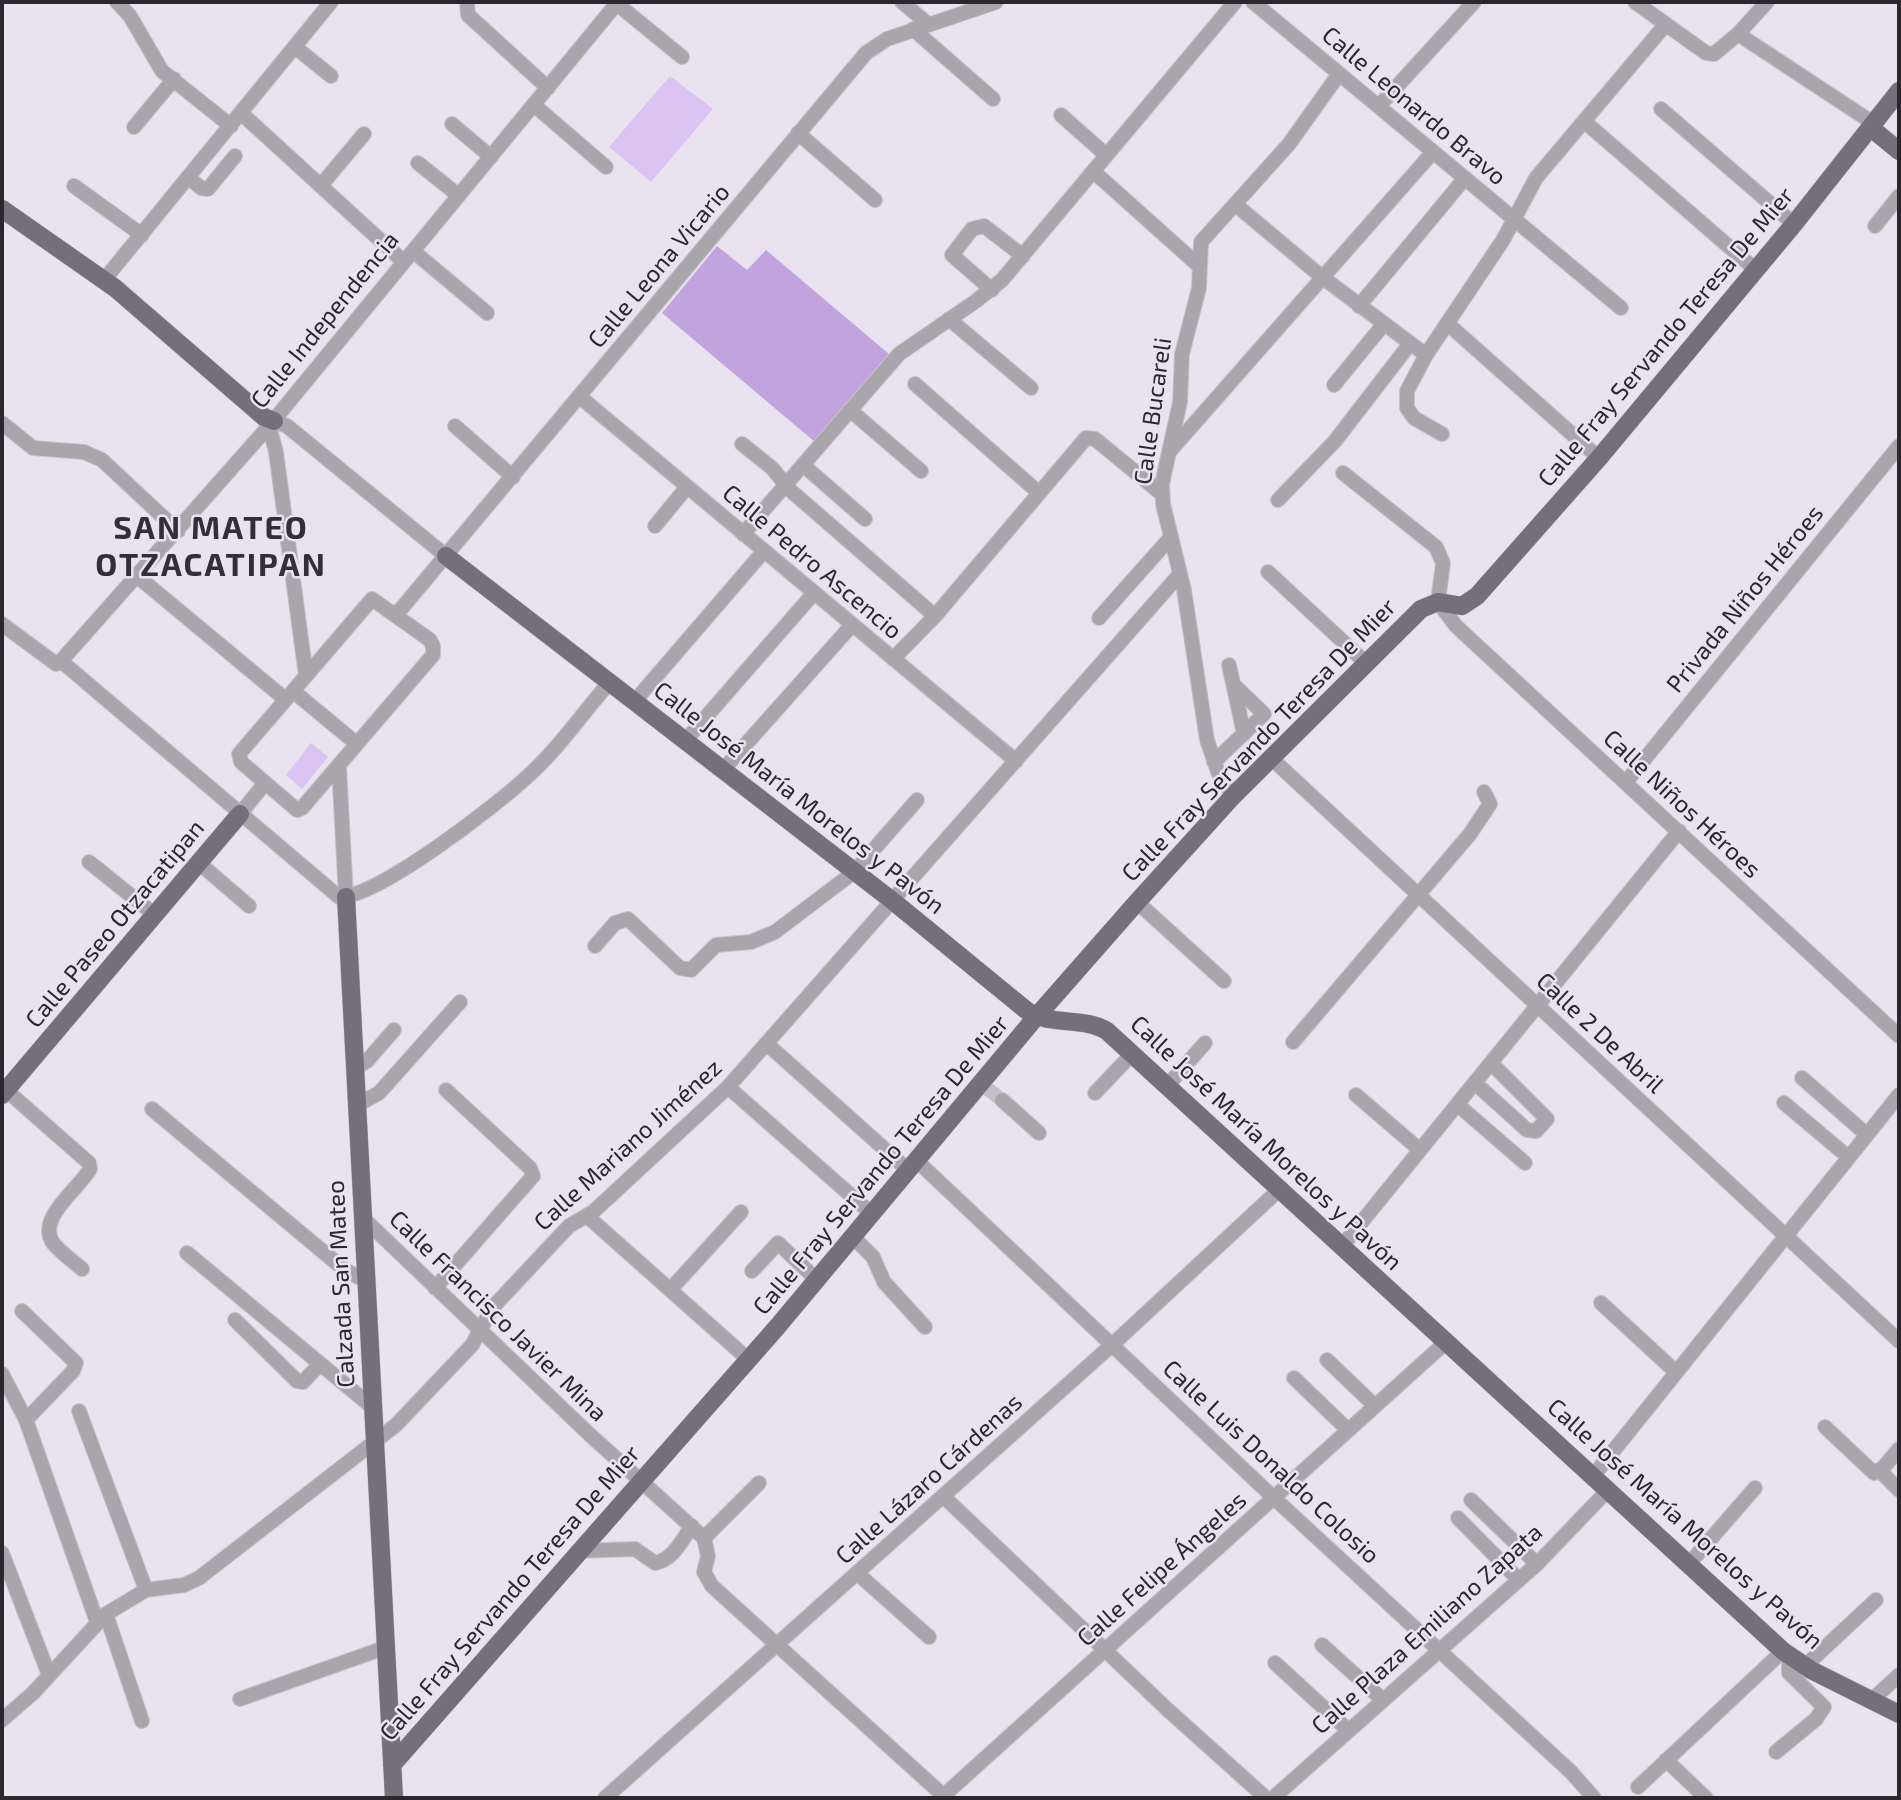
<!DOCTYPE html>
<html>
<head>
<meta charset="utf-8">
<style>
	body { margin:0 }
	#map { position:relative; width:1901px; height:1800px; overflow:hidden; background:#e9e3f0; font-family:"Exo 2",sans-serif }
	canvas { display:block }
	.frame { position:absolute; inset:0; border:4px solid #2a282d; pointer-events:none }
</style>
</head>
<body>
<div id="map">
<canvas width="1901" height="1800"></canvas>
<div class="frame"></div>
</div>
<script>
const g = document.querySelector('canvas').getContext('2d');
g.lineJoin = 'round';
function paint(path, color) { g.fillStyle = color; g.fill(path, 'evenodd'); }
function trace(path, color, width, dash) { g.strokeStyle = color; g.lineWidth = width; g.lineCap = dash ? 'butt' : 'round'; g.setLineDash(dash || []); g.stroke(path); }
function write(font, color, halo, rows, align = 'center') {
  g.font = font + ' "Exo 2",sans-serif'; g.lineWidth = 5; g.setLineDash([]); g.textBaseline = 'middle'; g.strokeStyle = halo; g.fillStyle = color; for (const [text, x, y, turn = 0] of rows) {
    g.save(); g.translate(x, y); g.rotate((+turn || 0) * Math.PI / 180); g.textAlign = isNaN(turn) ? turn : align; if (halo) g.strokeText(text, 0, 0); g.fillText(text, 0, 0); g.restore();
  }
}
paint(new Path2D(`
	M670 76 713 109 651 182 609 147Z
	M311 743 328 757 302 789 286 775Z`), '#dbc3f3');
paint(new Path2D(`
	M717 246 747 270 766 250 889 354 815 442 662 313Z`), '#c1a4dd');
trace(new Path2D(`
	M988 1089 1002 1100`), '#c3bec9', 14, [14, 7]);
const minor = new Path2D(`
	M117 2 130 16 162 71 231 126
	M467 2 468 15 548 88
	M902 2 928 24
	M1253 2 1621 308
	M1635 2 1706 53 1714 54 1738 34 1767 2
	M616 3 682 57
	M913 29 993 99
	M1738 34 1867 119 1878 120
	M295 47 331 76
	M534 105 606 167
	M1379 106 1474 2
	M1661 109 1794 224
	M241 113 404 262
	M1061 115 1106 155
	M1585 122 1756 270
	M452 124 491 157
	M134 127 174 79
	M798 133 875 200
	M418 163 458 195
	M1093 171 1198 265
	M188 177 201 188 208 189 235 156
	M322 184 364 134
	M74 186 142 235
	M1236 205 1322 277 1426 355
	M1875 226 1899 196
	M413 251 487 313
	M104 280 331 2
	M992 290 952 255 972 229 984 226 1023 256
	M1359 306 1465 178
	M949 319 1031 388
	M1449 325 1599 458
	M915 384 1038 492
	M1334 385 1383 325
	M580 397 1016 761
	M850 410 921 471
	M274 421 287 426 446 556
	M2 423 33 448 84 452 102 460 178 531
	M269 426 276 452 306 676
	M455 426 513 477
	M1442 434 1414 418 1407 408V391L1426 355 1503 240 1536 178 1666 24
	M742 444 772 468 790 490 935 616
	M1170 451 1433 152
	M803 465 865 519
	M1343 473 1436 547 1443 563 1438 602 1456 626 1899 1036
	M1278 500 1335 441 1409 345
	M655 526 687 487
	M743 534 899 354 976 301 1002 280 1235 2
	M1268 572 1366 663
	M137 576 285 699
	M372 599 430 640 433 646V655L302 808 297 810 241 762 239 754Z
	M396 615 866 53 887 39 996 2
	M1099 618 1171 537
	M2 624 56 664 61 661 339 897C377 898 497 805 528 776 558 749 582 714 609 683
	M893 659 935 616 1086 438 1095 439 1162 494
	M61 661 269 426 618 2
	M1229 665 1244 734
	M293 691 357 744
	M634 702 764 551
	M685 741 814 593
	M1271 758 1899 1341
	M1214 762 1264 714 1236 687
	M339 767 346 897
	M722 771 852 625
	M1626 782 1899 446
	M1233 796 1218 772 1207 740 1184 590 1163 504 1162 484 1180 402 1182 354 1199 288 1201 242 1289 144 1339 74
	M240 814 265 783
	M89 862 155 915
	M199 863 249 906
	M1137 902 1224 981
	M595 946 615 923 628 919 680 968 691 970 716 945 751 942 775 932 854 872 917 800
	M1293 1042 1470 834 1490 804 1484 792
	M767 1044 908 1170
	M355 1068 367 1061 394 1030
	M1802 1078 1866 1134
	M1475 1083 1527 1130 1536 1131 1547 1119 1492 1064
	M1168 1085 1205 1043
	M728 1087 872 1214
	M6 1090 89 1163 90 1169C79 1189 36 1218 53 1243 60 1252 73 1261 82 1269
	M1095 1093 1133 1053
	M1356 1095 1420 1150
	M1002 1100 1039 1133
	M1784 1103 1847 1156
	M357 1105 379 1093 460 1002
	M1458 1105 1525 1163
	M152 1109 345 1270 366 1281
	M916 1160 1274 1498 1571 1772 1594 1798
	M587 1216 749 1360
	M363 1218 589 1434 704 1538 708 1556 704 1572 712 1586 946 1798
	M853 1237 873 1257 884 1282 925 1327
	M1343 1245 1679 831
	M187 1253 371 1406
	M752 1271 778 1243 817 1280
	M435 1288 533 1176 530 1168 446 1090
	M670 1290 741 1212
	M1601 1303 1676 1372
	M22 1311 76 1363 73 1371 26 1420
	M235 1320 297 1381 303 1382 320 1364
	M1327 1360 1375 1406
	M2 1374 26 1420 97 1622
	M1294 1378 1348 1430
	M79 1411 146 1590
	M1825 1427 1874 1473 1883 1468 1899 1449
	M1880 1471 1899 1490
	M1594 1475 1899 1095
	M943 1496 1168 1710 1266 1798
	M1471 1500 1537 1564
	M1458 1518 1519 1580
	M704 1538 759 1483
	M578 1551 635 1549 655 1563C673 1560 682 1540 692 1526
	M2 1553 49 1675
	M1688 1565 1755 1488
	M858 1574 929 1637
	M106 1614 142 1721
	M1322 1645 1383 1700
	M1275 1663 1348 1730
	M1805 1666 1876 1600
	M240 1699 384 1648
	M1872 1700 1899 1675
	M2 1720 33 1693 106 1614 146 1590 184 1585 199 1578 396 1425 472 1345 493 1307 569 1226 593 1212 728 1087 1180 574
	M1776 1752 1816 1719 1824 1707 1789 1673V1655
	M1666 1760 1706 1798
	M1638 1787 1783 1651
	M605 1798 1113 1344 1281 1188
	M941 1798 1445 1343
	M1273 1798 1537 1564 1609 1489`);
const major = new Path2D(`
	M1871 128 1899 151
	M2 209 115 288 264 417 274 421
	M446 556 894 902 1026 1010C1050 1027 1082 1016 1107 1031L1783 1651 1811 1670 1899 1714
	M346 897 394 1798
	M2 1095 240 814
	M392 1765 778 1326 1036 1017 1137 902 1233 796 1421 609 1438 602 1462 606 1477 596 1599 458 1794 224 1899 91`);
trace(minor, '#c7c1cd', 16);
trace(major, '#c7c1cd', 19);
trace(minor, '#a8a5ab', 14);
trace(major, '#746f79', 18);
write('24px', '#2a282d', '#e9e3f0', [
	["Calle Leonardo Bravo",1414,106,40],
	["Calle Leona Vicario",659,266,-50],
	["Calle Independencia",325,320,-51],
	["Calle Fray Servando Teresa De Mier",1666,337,-50],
	["Calle Bucareli",1153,411,-82],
	["Calle Pedro Ascencio",812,562,40],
	["Privada Niños Héroes",1745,599,-51],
	["Calle Fray Servando Teresa De Mier",1259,740,-46],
	["Calle José María Morelos y Pavón",799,798,38],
	["Calle Niños Héroes",1682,804,43],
	["Calle Paseo Otzacatipan",115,924,-50],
	["Calle 2 De Abril",1600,1033,43],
	["Calle José María Morelos y Pavón",1266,1143,43],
	["Calle Mariano Jiménez",628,1145,-42],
	["Calle Fray Servando Teresa De Mier",881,1165,-50],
	["Calzada San Mateo",341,1284,-93],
	["Calle Francisco Javier Mina",498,1316,44],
	["Calle Luis Donaldo Colosio",1271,1462,43],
	["Calle Lázaro Cárdenas",929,1479,-42],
	["Calle José María Morelos y Pavón",1685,1524,42],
	["Calle Felipe Ángeles",1162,1569,-42],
	["Calle Fray Servando Teresa De Mier",510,1593,-49],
	["Calle Plaza Emiliano Zapata",1427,1629,-42]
]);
g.letterSpacing = '2px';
write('bold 32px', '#342e39', '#e9e3f0', [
	["SAN MATEO",211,528],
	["OTZACATIPAN",211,565]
]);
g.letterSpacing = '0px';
</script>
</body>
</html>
